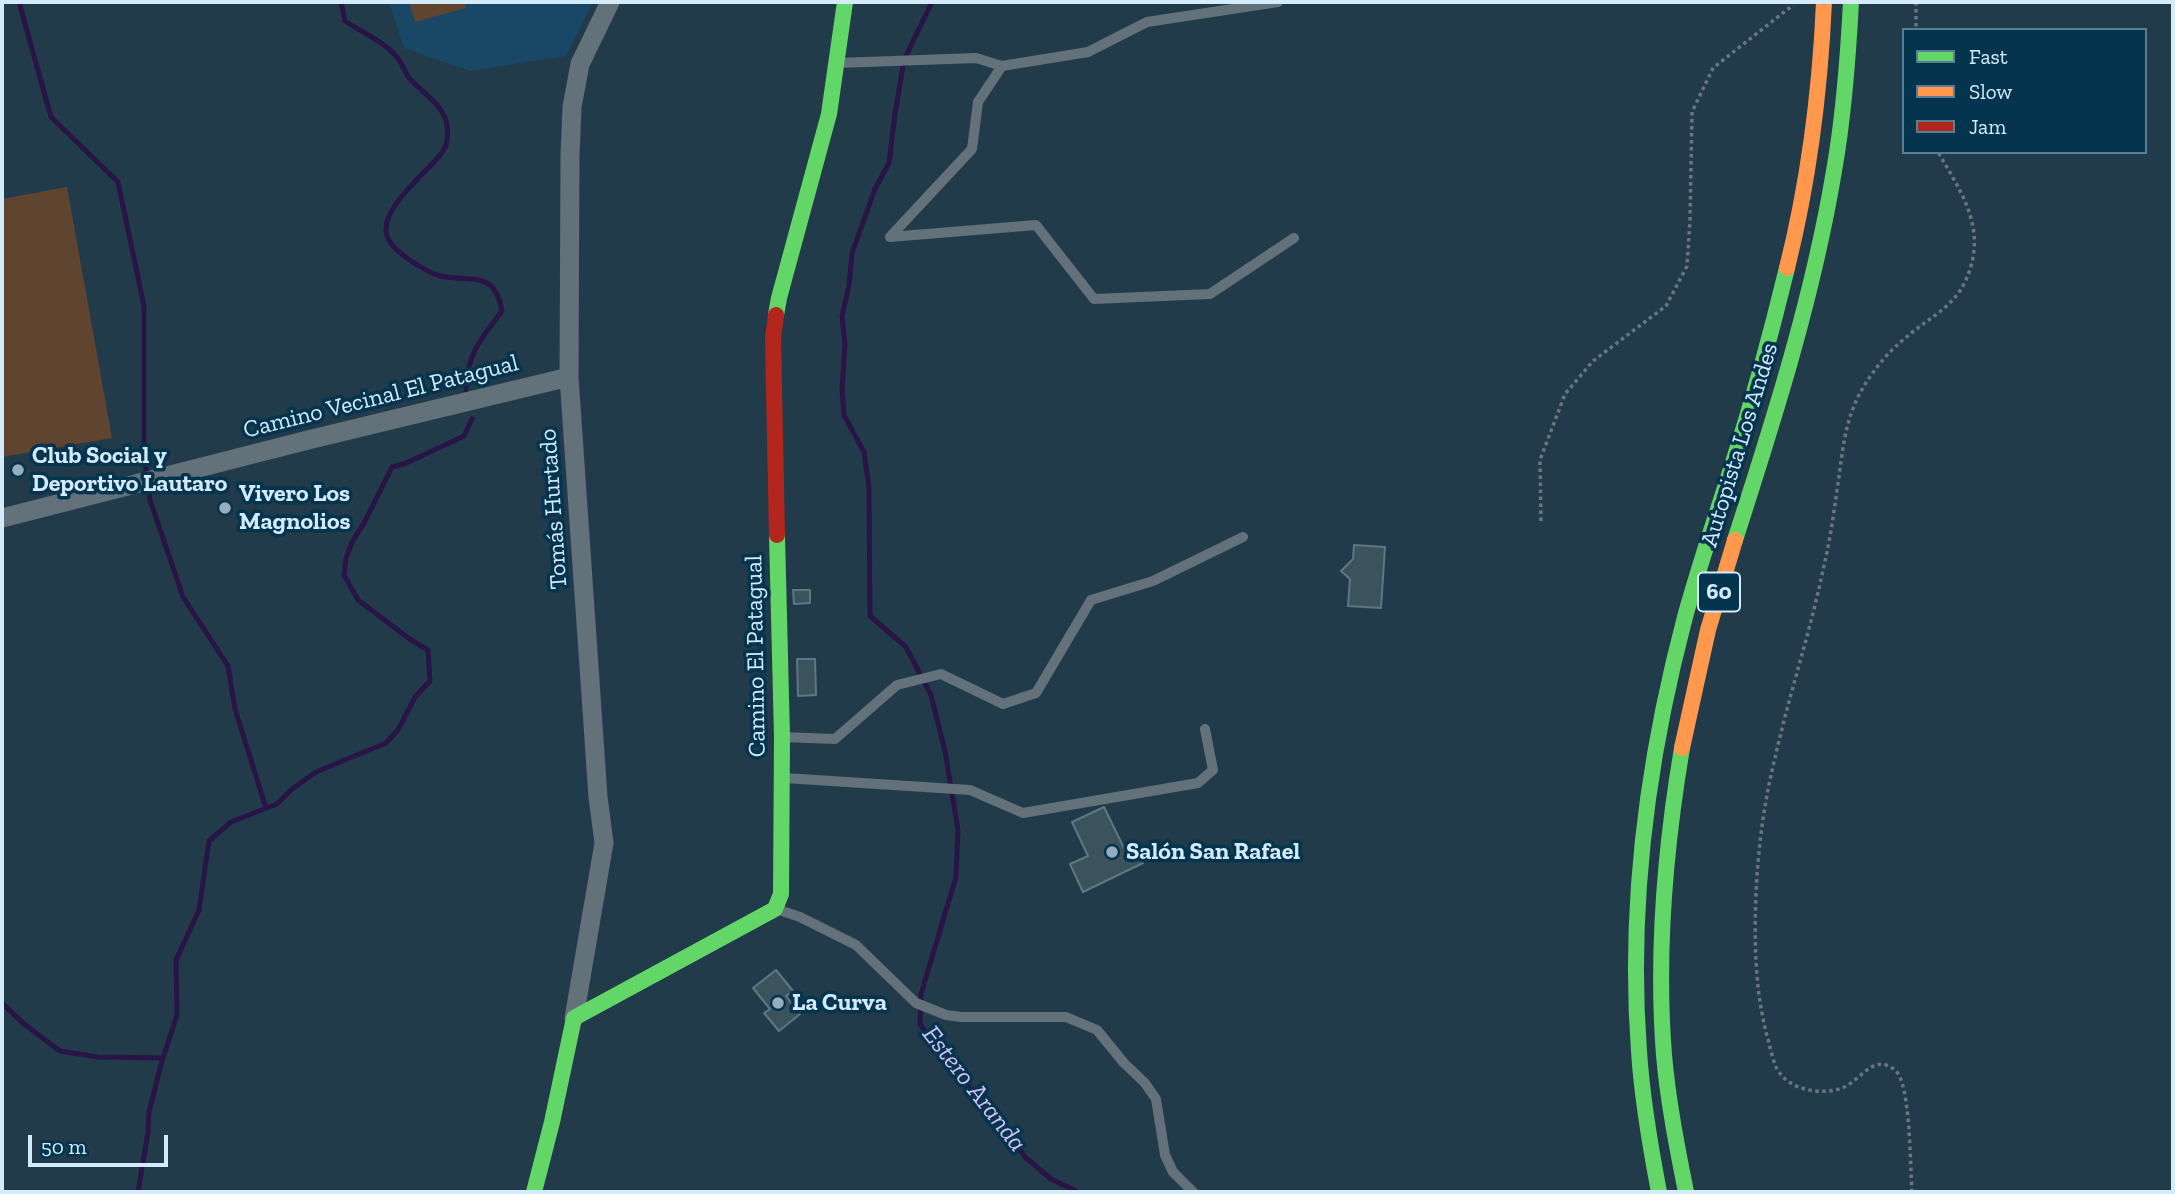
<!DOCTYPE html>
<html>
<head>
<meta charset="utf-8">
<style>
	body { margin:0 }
	#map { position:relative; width:2175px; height:1194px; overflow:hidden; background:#223b4a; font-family:"Zilla Slab",serif }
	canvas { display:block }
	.frame { position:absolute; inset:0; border:4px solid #d4ebfc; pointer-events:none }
	.legend { position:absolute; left:1902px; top:28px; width:245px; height:126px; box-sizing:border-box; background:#05344f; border:2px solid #587d94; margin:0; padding:9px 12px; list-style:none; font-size:21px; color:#d4ebfc }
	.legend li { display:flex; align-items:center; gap:14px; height:35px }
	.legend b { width:35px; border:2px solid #587d94 }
	.scale { position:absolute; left:28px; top:1135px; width:140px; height:32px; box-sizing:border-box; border:4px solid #d4ebfc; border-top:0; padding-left:9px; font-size:21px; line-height:24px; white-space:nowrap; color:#d4ebfc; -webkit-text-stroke:5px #05344f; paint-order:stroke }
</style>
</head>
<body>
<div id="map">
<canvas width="2175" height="1194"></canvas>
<div class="frame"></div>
<ul class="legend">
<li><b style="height:9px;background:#63d668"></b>Fast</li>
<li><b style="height:9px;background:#ff974d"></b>Slow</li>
<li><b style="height:9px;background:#b3261e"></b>Jam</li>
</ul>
<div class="scale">50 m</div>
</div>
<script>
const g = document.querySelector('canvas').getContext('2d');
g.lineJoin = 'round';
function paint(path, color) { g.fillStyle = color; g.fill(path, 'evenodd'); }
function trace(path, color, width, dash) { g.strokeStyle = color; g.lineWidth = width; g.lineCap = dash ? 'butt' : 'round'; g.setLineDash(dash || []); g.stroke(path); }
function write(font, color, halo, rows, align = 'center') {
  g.font = font + ' "Zilla Slab",serif'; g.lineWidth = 7; g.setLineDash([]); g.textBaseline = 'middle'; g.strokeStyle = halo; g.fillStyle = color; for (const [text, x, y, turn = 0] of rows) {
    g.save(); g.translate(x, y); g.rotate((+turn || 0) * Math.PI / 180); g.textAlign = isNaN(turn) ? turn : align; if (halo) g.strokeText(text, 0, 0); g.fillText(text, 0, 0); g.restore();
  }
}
paint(new Path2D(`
	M389 2H593L566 56 470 71 404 48Z`), '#184865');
paint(new Path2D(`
	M409 2H464L466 8 415 22Z
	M67 187 112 438 2 457V199Z`), '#5f4530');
trace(new Path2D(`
	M19 2 51 117 118 182 144 306V453L150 500 183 597 228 666 235 709 266 808
	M341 2 345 21C362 32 384 42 397 57 403 64 405 74 411 80 422 92 440 103 446 120 448 129 449 143 443 151 429 172 378 208 387 236 389 244 398 251 404 256 415 264 428 273 441 276 473 283 494 269 502 311 480 341 468 351 466 390
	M932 2 904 60 895 114 889 163 875 189 852 253 849 285 842 316 845 344 842 389 844 415 864 452 869 487 870 616 906 647 931 695 945 751 958 830 956 877 921 994 920 1024 957 1075 991 1109 1025 1157 1051 1179 1078 1192
	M2 1003 24 1024 60 1051 98 1057 163 1058
	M138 1192 148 1132 149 1112 162 1061 177 1015 176 960 199 910 209 841 231 822 277 804 292 789 316 772 386 743 398 730 415 697 430 681 428 650 411 640 358 600 344 575 346 558 353 540 363 525 392 467 404 464 464 436 472 419`), '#291448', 5);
const building = new Path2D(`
	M1354 545 1385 547 1381 608 1348 606 1350 579 1341 571 1353 559Z
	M793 590H810V603L794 604Z
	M797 659H815L816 695 798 696Z
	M1104 807 1124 848 1133 843 1143 863 1083 892 1070 864 1088 856 1072 822Z
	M776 970 793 991 786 996 800 1014 779 1031 764 1013 770 1009 753 988Z`);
paint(building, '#3a535d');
trace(building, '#5d7783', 2);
trace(new Path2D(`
	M1916 2V30
	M1541 521 1540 460 1565 394 1593 361 1666 306 1687 266 1690 220 1692 112 1713 68 1793 5
	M1912 1192C1910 1169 1911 1083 1895 1070 1873 1052 1861 1081 1842 1088 1821 1096 1787 1090 1776 1067 1773 1060 1771 1051 1769 1043 1755 995 1754 944 1756 894 1758 848 1764 802 1775 758 1789 695 1810 633 1823 570 1830 541 1834 512 1838 483 1843 450 1844 424 1860 393 1871 373 1886 354 1903 340 1933 313 1961 307 1972 262 1982 220 1958 187 1938 152`), '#69767d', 3.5, [3.5, 3.5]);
trace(new Path2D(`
	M838 63 976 58 1002 66 1088 52 1147 22 1278 2
	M1002 66 978 102 972 149 890 237 1036 225 1094 299 1210 294 1294 238
	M783 737 835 739 897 685 941 674 1003 704 1036 693 1091 600 1153 581 1243 537
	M785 778 970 790 1023 813 1198 783 1213 770 1205 729
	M779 910 800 917 856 945 916 1003 946 1015 961 1017H1066L1097 1030 1124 1063 1145 1083 1156 1099 1165 1155 1173 1172 1193 1192`), '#63717a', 10);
trace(new Path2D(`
	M2 518 308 440 569 377
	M574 1018 604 843 598 797 569 377 570 156 572 107 580 64 610 2`), '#63717a', 19);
trace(new Path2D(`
	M776 315 779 298 829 114 845 2
	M1735 540C1774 419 1813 297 1834 171 1844 115 1848 59 1851 2
	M1682 748C1665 849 1656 953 1664 1055 1668 1101 1677 1147 1686 1192
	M534 1192 552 1122 574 1018 775 909 781 894 782 737 777 535
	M1659 1192C1650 1145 1642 1099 1639 1051 1628 906 1648 757 1685 617 1699 566 1716 516 1732 466 1753 400 1771 334 1787 268`), '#63d668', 16);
trace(new Path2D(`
	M1787 268C1809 180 1820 92 1824 2
	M1682 748 1708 630 1735 540`), '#ff974d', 16);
trace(new Path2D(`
	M776 315 773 338 777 535`), '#b3261e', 16);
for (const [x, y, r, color] of [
	[18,470,7,"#96adbe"],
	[225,508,7,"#96adbe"],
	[1112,852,7,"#96adbe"],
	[778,1003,7,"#96adbe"]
]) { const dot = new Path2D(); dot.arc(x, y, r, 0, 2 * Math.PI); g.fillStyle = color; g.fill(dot); trace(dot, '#05344f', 2.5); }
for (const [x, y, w] of [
	[1719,592,42]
]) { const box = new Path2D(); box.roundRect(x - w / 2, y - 19.5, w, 39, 5); g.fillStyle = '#05344f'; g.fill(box); trace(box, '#d4ebfc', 2); }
write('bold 23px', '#d4ebfc', null, [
	["60",1719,592]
]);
write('24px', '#d4ebfc', '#05344f', [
	["Camino Vecinal El Patagual",381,397,-14],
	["Autopista Los Andes",1740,445,-73],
	["Tomás Hurtado",554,509,-94],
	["Camino El Patagual",756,656,-91]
]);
write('bold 24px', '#d4ebfc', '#05344f', [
	["Club Social y",32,456],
	["Deportivo Lautaro",32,484],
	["Vivero Los",239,494],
	["Magnolios",239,522],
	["Salón San Rafael",1126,852],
	["La Curva",792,1003]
], 'left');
write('italic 26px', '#d1bff5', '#05344f', [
	["Estero Aranda",974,1089,52]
]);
</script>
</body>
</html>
